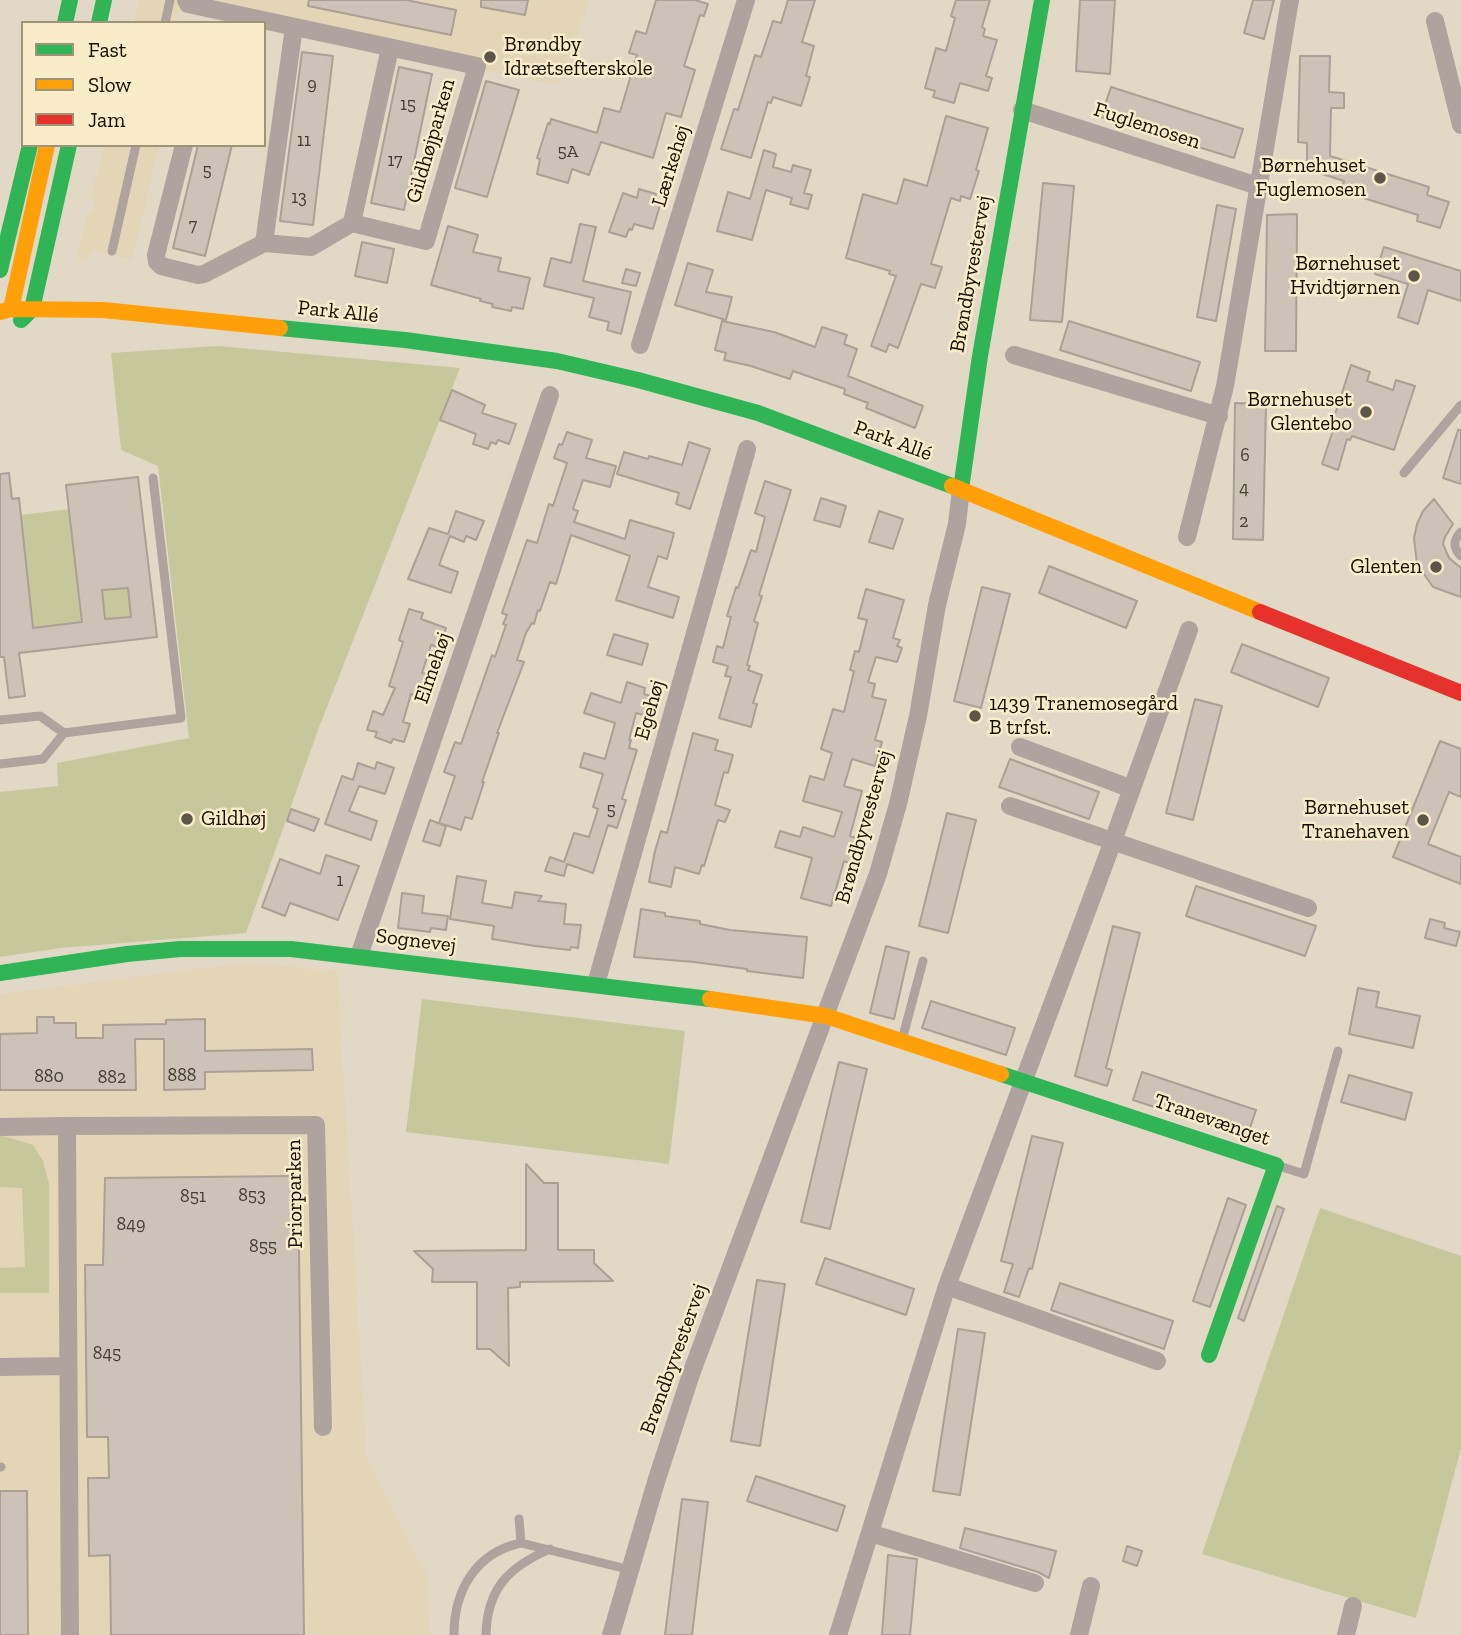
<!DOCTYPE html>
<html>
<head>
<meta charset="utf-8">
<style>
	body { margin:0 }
	#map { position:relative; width:1461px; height:1635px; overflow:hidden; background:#e1d9c6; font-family:"Zilla Slab",serif }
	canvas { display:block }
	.legend { position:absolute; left:21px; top:21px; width:245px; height:126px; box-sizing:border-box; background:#f9ecc8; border:2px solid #9d947a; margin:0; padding:9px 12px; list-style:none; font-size:21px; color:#140f04 }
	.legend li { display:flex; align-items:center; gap:14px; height:35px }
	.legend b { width:35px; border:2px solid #9d947a }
</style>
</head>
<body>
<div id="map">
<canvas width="1461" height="1635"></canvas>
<ul class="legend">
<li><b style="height:9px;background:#30b455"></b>Fast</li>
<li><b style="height:9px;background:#ff9f0a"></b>Slow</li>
<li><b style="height:9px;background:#e5322d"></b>Jam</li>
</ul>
</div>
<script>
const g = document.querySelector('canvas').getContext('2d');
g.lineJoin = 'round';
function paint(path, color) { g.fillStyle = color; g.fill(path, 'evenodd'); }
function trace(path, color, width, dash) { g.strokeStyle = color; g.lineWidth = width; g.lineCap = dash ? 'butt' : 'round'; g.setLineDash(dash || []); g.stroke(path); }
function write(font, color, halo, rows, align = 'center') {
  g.font = font + ' "Zilla Slab",serif'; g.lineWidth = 5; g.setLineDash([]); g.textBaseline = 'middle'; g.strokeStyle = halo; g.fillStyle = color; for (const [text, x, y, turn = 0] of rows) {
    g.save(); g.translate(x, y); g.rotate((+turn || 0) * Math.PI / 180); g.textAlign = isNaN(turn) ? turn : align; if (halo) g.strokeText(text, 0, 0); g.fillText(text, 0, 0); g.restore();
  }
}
paint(new Path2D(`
	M139 0H590L558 85 178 11 175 23H133Z
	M104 145H159L132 260 91 250 88 261 76 259 88 212 92 211 95 201 91 197Z
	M244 963 337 971 367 1459 429 1580 430 1635H0V994Z`), '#e2d6b6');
paint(new Path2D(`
	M218 346 460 368 318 730 246 933 60 948 0 957V792L58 786 57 763 189 738 158 466 121 450 111 353Z
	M70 509 82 622 33 628 21 515Z
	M128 588 131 617 105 619 102 590Z
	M422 999 685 1031 669 1164 406 1132Z
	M0 1135 33 1145 43 1161 49 1184V1293H0V1268L25 1267 22 1188 0 1187Z
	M1320 1208 1461 1256V1448L1416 1618 1202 1554Z`), '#c6c79b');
const building = new Path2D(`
	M309 0H406L456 10 451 35 308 6Z
	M481 0H528L525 15 481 7Z
	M656 0H695L708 4 704 16 700 15 684 66 695 70 681 117 666 113 653 158 601 142 589 175 572 169 568 183 537 174 540 159 537 158 548 123 550 124 551 119 597 133 604 108 620 112 637 55 629 53 636 31 646 34Z
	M788 0H815L802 42 814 46 806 76 810 77 801 106 773 97 771 103 768 102 751 158 721 149 734 109 738 110 755 55 761 57 773 21 781 23Z
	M956 0H990L982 27 985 29 983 36 997 40 986 76 992 78 988 91 960 83 954 103 933 97 935 91 925 88 936 48 946 51 955 18 951 16Z
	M1080 0H1115L1110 74 1076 71Z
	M1253 0H1274L1264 39 1244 33Z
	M302 52 333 56 313 225 280 221Z
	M1300 56H1330L1329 92 1344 93V108H1331L1330 156 1429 187 1427 195 1449 202 1440 228 1417 221 1418 215 1341 191 1344 181 1307 169V143L1298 142Z
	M399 67 432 74 404 210 371 203Z
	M486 81 519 90 487 197 455 188Z
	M1111 87 1243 129 1234 158 1101 117Z
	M946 116 988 128 976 170 979 171 970 199 961 196 960 201 951 198 931 264 942 267 935 288 921 284 898 348 889 344 886 352 871 346 896 276 889 274 890 271 846 258 863 194 897 204 904 179 927 186Z
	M198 145H232L205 256 173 248Z
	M764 150 776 154 773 167 791 172 793 165 811 170 804 193 812 195 808 209 790 204 792 198 766 190 752 240 717 231 728 192 750 199Z
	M1043 183 1074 186 1062 322 1030 320Z
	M639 189 656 194 653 203 660 205 653 229 634 224 632 230 629 229 626 237 609 232 623 193 637 198Z
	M1217 205 1236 209 1216 321 1197 317Z
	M1297 214 1296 351H1265L1267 215Z
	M580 224 596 227 583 281 631 292 621 334 607 330 609 322 589 317 594 298 544 286 551 258 571 263Z
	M448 226 478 235 473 252 501 258 498 271 530 278 523 309 512 307 511 311 492 307 493 304 480 301 481 299 431 285Z
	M362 242 394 249 387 283 355 276Z
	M1384 247 1461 271V301L1428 290 1418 324 1398 317 1408 284 1375 274Z
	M688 263 713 270 706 292 732 297 726 320 675 305Z
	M626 269 640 273 636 286 622 283Z
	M722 321 774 332 815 347 822 327 847 335 844 344 857 349 848 376 923 406 915 428 866 408 868 403 844 394 845 389 793 371 790 379 751 366 724 360 726 353 715 350Z
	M1069 321 1200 362 1191 391 1060 350Z
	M1351 365 1370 372 1367 381 1393 390 1396 380 1415 386 1394 450 1352 436 1350 440 1347 439 1338 470 1322 464 1333 430H1330Z
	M452 390 485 405 482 413 516 424 509 444 498 440 496 444 491 442 488 449 473 444 476 434 440 420Z
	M1235 403 1266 404 1263 540 1233 539Z
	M1458 430H1461V484L1443 478Z
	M567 432 592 440 586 458 616 466 610 487 583 480 573 509 578 511 574 522 625 539 630 520 674 533 667 559 658 556 648 587 679 597 673 618 616 600 630 556 571 535 556 584 550 582 540 611 538 610 534 624 532 623 526 633 517 660 524 662 497 733H499L482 782H484L472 819 465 817 461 830 439 823 455 776 444 772 455 742 461 744 492 655 495 657 506 625 503 624 507 615 502 613 527 540 537 543 549 504 553 506 567 463 554 458 559 444 562 445Z
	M689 442 710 449 690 509 676 504 679 493 617 474 624 452 648 459 649 456 682 465Z
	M9 473 12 499 19 498 33 628 82 622 66 485 138 477 157 637 19 653 25 696 9 698 4 657H0V474ZM128 588 131 617 105 619 102 590Z
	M765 481 791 490 759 595 762 596 754 621 758 623 747 665 750 666 748 670 762 675 753 703 757 704 751 727 719 718 731 677 725 676 728 666 713 662 717 646 723 648 731 617 727 616 736 587 738 588 751 550 756 552 765 517 755 513Z
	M821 498 846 506 840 527 814 520Z
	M1434 499 1453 524 1445 537 1443 544 1449 558 1461 568V597L1433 587 1417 564 1414 538 1417 524 1423 511Z
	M456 511 484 521 476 540 466 536 464 542 450 536 439 565 458 572 451 593 408 579 429 528 448 534Z
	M879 511 903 519 893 549 869 542Z
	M1049 566 1137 601 1126 628 1039 593Z
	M982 587 1010 594 981 708 954 701Z
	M866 589 904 600 893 638 900 640 897 646 902 648 897 662 876 657 868 682 875 684 872 697 886 700 875 740 882 742 875 766 852 759 844 786 862 791 850 836 859 839 851 864 844 861 831 906 801 898 812 858 775 847 780 831 800 837 803 827 834 837 842 812 803 801 810 776 824 780 832 753 821 749 833 709 844 712 854 671 850 670 855 651 859 652 867 620 858 618Z
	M409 609 423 613 421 619 446 628 440 648 431 645 422 673 431 675 424 698 411 694 403 722 410 724 404 742 393 739 391 743 375 737 377 732 367 730 373 711 383 715 395 688 389 686 403 642 399 640Z
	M614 634 648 644 642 665 607 655Z
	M1242 644 1329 678 1318 707 1231 672Z
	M627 682 645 688 644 694 653 697 647 716 636 713 629 740H631L629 748 637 750 622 799 626 800 617 828 608 825 593 873 567 864 564 876 545 871 550 857 564 862 574 833 589 837 598 809 593 807 603 774 580 767 584 753 605 759 615 723 584 713 591 693 621 703Z
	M1195 699 1222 706 1193 820 1166 813Z
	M693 733 718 740 715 750 733 755 728 773 724 772 715 805 730 810 725 822 718 820 704 866 702 865 699 874 675 867 671 887 649 882 655 851 661 831 667 833Z
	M1440 741 1461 749V797L1449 792 1428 844 1461 857V884L1393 857Z
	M1010 759 1099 792 1089 819 999 787Z
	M377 762 394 768 385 794 359 786 349 811 377 821 371 840 325 824 342 776 353 780 358 763 375 769Z
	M291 809 319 819 314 831 287 821Z
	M947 813 976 820 948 933 919 926Z
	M430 820 446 826 440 846 423 841Z
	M326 855 359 866 338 920 290 903 285 916 262 907 280 859 320 874Z
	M457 876 486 881 482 903 512 908 515 892 542 896 538 901 566 904 564 924 581 925 578 948 571 947 570 950 535 946 492 939 494 926 450 919Z
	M1196 886 1316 926 1305 956 1186 916Z
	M402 893 424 896 422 913 448 916 446 930 431 928 430 932 398 928Z
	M641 909 665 913V916L700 921V924L730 930 807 937 803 978 747 971V969L694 962 634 957Z
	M1430 919 1445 923 1444 928 1460 932 1456 946 1425 938Z
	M1113 926 1140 933 1106 1068 1112 1070 1107 1086 1075 1076Z
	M886 946 909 952 894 1019 870 1013Z
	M1358 988 1379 992 1376 1007 1420 1016 1413 1048 1349 1034Z
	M931 1001 1015 1028 1006 1055 922 1028Z
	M37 1017H54V1023H76V1038H103V1025L166 1024V1020L205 1019V1051L312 1049 313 1070 205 1072V1089L164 1090V1039H135L136 1090H0V1034L37 1033Z
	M839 1062 867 1069 830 1229 801 1222Z
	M1142 1072 1256 1110 1247 1137 1133 1100Z
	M1349 1075 1412 1093 1405 1120 1341 1102Z
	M1032 1136 1063 1143 1032 1269 1029 1268 1019 1297 1004 1292 1013 1264 1001 1261Z
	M526 1164 544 1183H558V1250H594V1263L613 1281 520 1282V1287L508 1288 509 1366 490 1349H477V1282H432L433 1269 414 1251 526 1250Z
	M298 1176 304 1635H111L110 1555 89 1556 88 1478H109L108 1437H87L85 1265H103L105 1178Z
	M1228 1198 1246 1205 1210 1307 1193 1301Z
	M1277 1206 1284 1209 1244 1321 1238 1318Z
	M825 1258 914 1289 906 1315 816 1284Z
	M757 1280 785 1284 760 1446 731 1441Z
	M1060 1283 1173 1321 1164 1349 1051 1310Z
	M958 1329 985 1333 960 1495 933 1491Z
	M756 1476 845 1506 837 1531 747 1501Z
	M0 1491H27L28 1635H0Z
	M682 1499 708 1502 692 1635H665Z
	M965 1528 1056 1551 1049 1578 1038 1572 960 1548Z
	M1127 1546 1142 1551 1137 1566 1123 1561Z
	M888 1555 917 1559 910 1635H882Z`);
paint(building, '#cdc2b8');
trace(building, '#ab9f96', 2);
trace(new Path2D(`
	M165 23 170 0
	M112 251 136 145
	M1404 473 1461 405
	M1461 532C1453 540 1453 548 1461 556
	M0 720 40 716 64 733 43 759 0 764
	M64 733 181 718 153 478
	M902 1040 923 961
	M1276 1165 1304 1174 1338 1051
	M0 1467H1
	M519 1519 521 1543 631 1570
	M454 1635C454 1591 475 1553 521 1543
	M486 1635C487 1588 509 1567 550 1549`), '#afa3a0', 9);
trace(new Path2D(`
	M1435 21 1461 125
	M1022 110 1258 186
	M184 145 156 255 157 262 161 266 198 275 204 274 264 243 311 247 352 223 426 241 477 66 188 4 186 0
	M352 223 390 48
	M264 243 294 27
	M640 345 746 0
	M1014 355 1219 416
	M1187 537 1225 386 1290 0
	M1020 747 1132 789
	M1010 806 1308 908
	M359 956 550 395
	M596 984 747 449
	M67 1126 316 1125 323 1427
	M0 1127 67 1126 70 1635
	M947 1286 1157 1361
	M0 1367 68 1366
	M870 1533 1035 1583
	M611 1635 656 1482 691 1374 878 874 898 804 918 716 937 605 957 524 961 489
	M838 1635 947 1286 1113 841 1189 630
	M1079 1635 1091 1586
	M1346 1635 1353 1606`), '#afa3a0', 18);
trace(new Path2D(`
	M65 23 70 0
	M99 23 104 0
	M0 270 30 145
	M21 320 32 309 69 145
	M280 328 405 340 557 361 638 380 758 413 952 486
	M961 489 980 356 1042 0
	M0 973 127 954 180 949H291L710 999
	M1001 1074 1276 1165 1209 1355`), '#30b455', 16);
trace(new Path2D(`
	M11 309 47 145
	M0 312 11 309 103 310 280 328
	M952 486 1260 612
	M710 999 826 1016 1001 1074`), '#ff9f0a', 16);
trace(new Path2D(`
	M1260 612 1461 693`), '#e5322d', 16);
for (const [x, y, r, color] of [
	[490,57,7,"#5c5648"],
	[1380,178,7,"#5c5648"],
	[1414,276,7,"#5c5648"],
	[1366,412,7,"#5c5648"],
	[1436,567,7,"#5c5648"],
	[975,716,7,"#5c5648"],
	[187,819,7,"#5c5648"],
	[1423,820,7,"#5c5648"]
]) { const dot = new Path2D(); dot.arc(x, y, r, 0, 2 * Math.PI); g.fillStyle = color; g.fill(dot); trace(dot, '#f9ecc8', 2.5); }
write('18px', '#433d32', null, [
	["9",312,85],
	["15",408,105],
	["11",304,141],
	["5A",568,152],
	["17",395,161],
	["5",207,171],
	["13",299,198],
	["7",193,226],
	["6",1245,456],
	["4",1244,489],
	["2",1244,522],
	["5",611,810],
	["1",340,881],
	["888",182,1076],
	["880",49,1077],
	["882",112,1078],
	["853",252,1196],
	["851",193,1197],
	["849",131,1225],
	["855",263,1247],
	["845",107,1354]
]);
write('21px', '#140f04', '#f9ecc8', [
	["Brøndby",504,45,"left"],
	["Idrætsefterskole",504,69,"left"],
	["Børnehuset",1366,166],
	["Fuglemosen",1366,190],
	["Børnehuset",1400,264],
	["Hvidtjørnen",1400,288],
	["Børnehuset",1352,400],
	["Glentebo",1352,424],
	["Glenten",1422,567],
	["1439 Tranemosegård",989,704,"left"],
	["B trfst.",989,728,"left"],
	["Børnehuset",1409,808],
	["Tranehaven",1409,832],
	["Gildhøj",201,819,"left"]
], 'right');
write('21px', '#140f04', '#f9ecc8', [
	["Fuglemosen",1147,126,18],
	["Gildhøjparken",431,141,-74],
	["Lærkehøj",671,166,-73],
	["Brøndbyvestervej",971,274,-80],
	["Park Allé",338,312,6],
	["Park Allé",893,441,20],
	["Elmehøj",433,668,-71],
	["Egehøj",650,710,-74],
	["Brøndbyvestervej",864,827,-74],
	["Sognevej",416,941,7],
	["Tranevænget",1212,1120,19],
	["Priorparken",295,1194,-91],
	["Brøndbyvestervej",674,1359,-70]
]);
</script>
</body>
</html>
